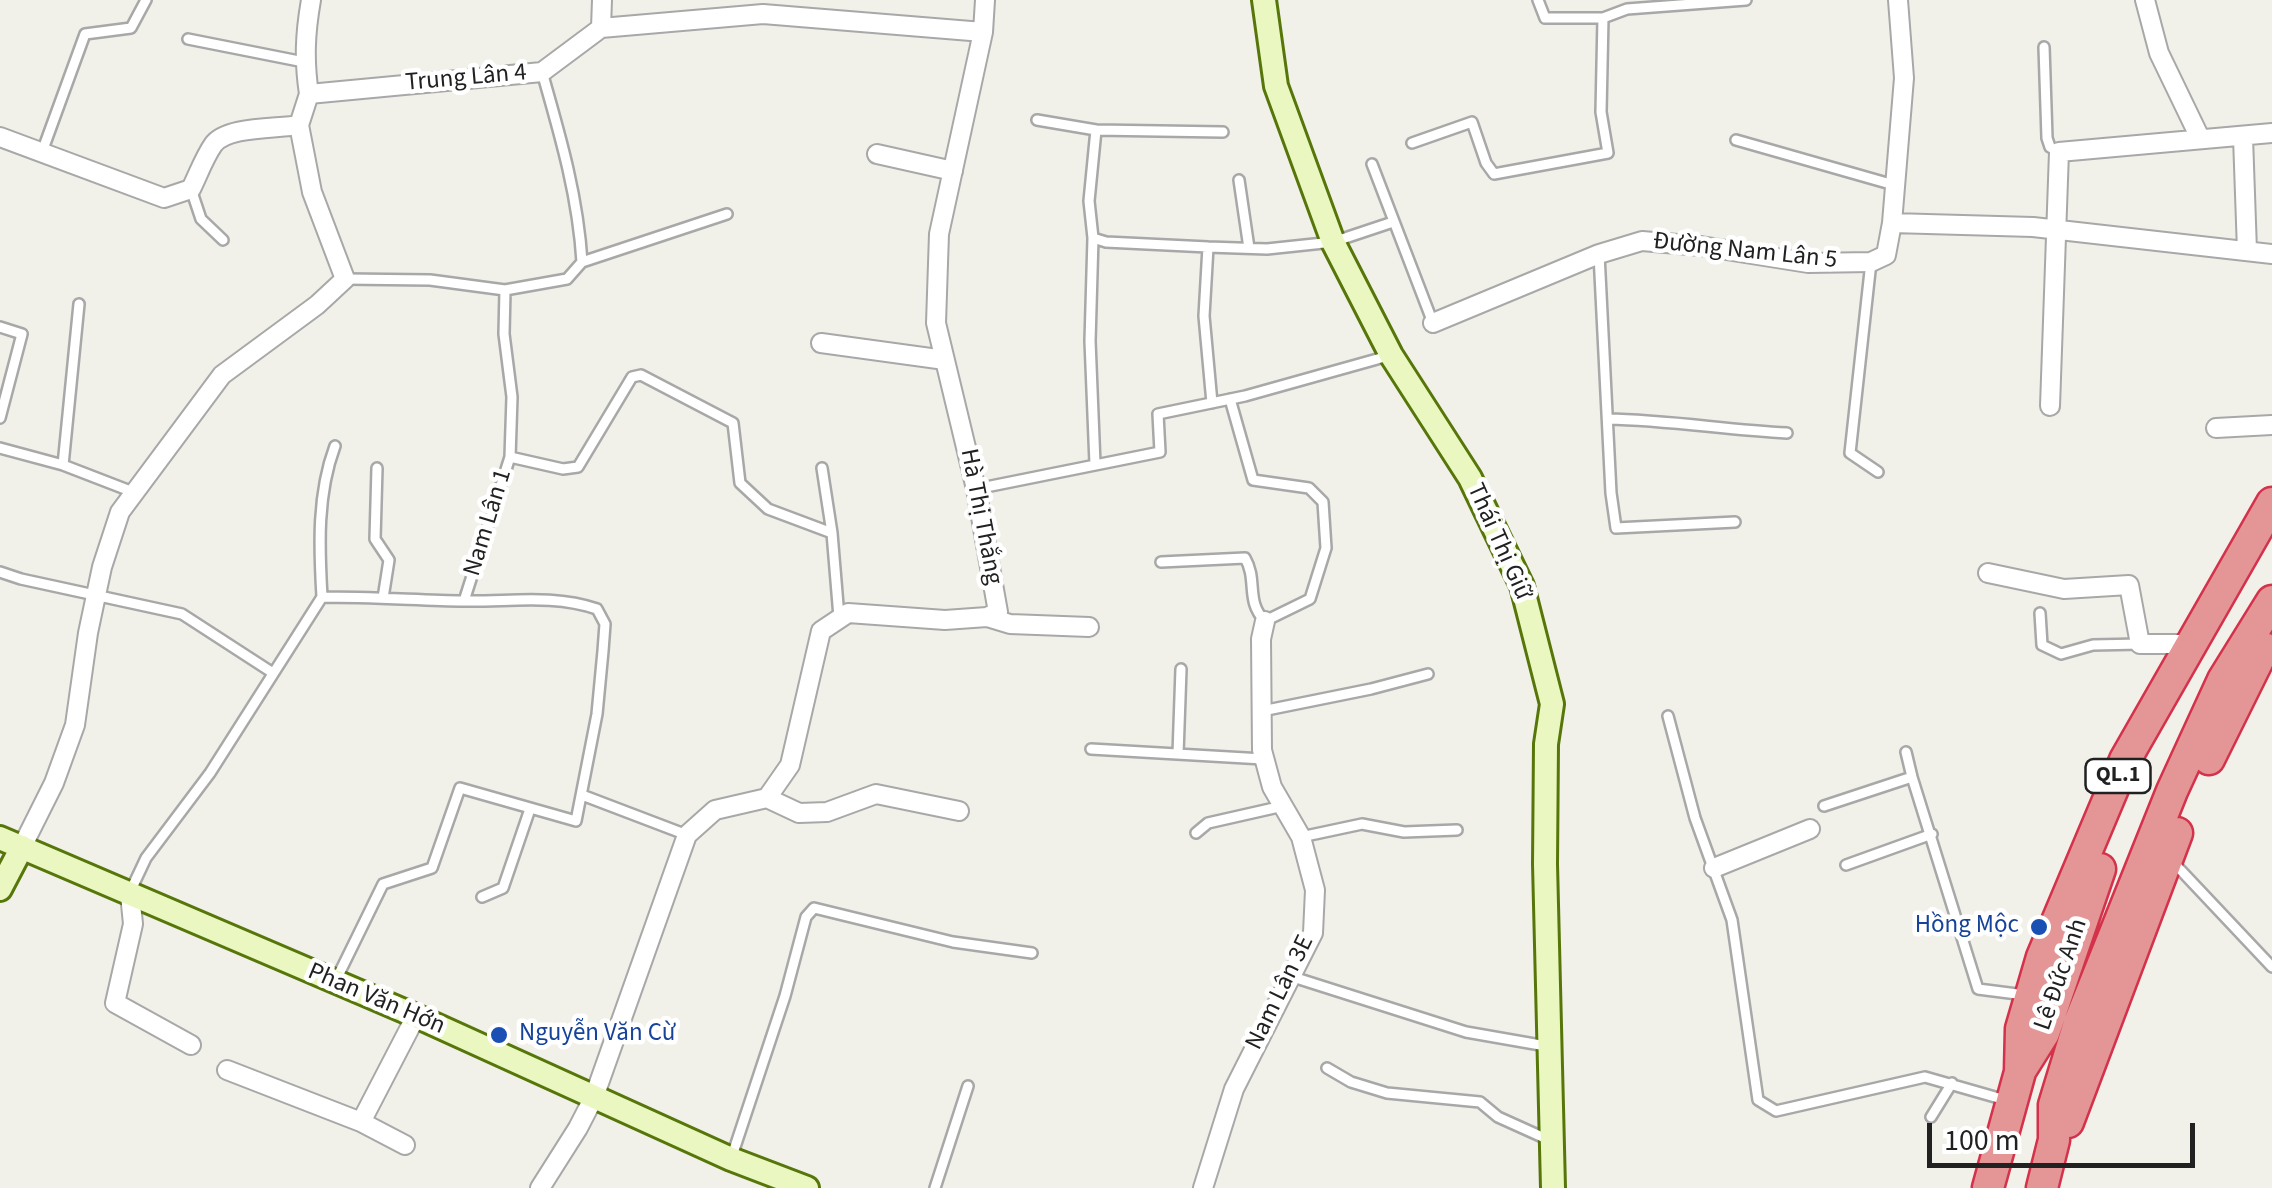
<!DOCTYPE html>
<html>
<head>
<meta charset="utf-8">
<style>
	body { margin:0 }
	#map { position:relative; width:2272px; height:1188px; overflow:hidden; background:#f1f0e9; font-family:"Source Sans 3",sans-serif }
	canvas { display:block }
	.scale { position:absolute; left:1927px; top:1123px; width:268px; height:45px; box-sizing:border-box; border:5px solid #212121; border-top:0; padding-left:12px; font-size:30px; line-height:35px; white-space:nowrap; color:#212121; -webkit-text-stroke:8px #fff; paint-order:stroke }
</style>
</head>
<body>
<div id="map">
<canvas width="2272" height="1188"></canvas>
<div class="scale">100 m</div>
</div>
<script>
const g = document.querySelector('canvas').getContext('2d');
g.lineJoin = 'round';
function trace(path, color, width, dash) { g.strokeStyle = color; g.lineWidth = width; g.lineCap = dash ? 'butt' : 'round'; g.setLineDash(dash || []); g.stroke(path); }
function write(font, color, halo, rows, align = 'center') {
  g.font = font + ' "Source Sans 3",sans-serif'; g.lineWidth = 9; g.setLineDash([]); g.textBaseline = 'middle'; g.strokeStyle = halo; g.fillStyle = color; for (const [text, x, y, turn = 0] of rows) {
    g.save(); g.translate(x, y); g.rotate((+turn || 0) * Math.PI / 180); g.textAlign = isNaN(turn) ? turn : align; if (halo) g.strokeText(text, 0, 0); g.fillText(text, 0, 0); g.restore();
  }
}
const lane = new Path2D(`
	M1538 0 1545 18H1603
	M188 39 304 62
	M2044 47 2047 138 2050 147 2059 152
	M1037 120 1096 130
	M1736 140 1894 185
	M1412 143 1472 122 1486 163 1494 174 1608 153 1601 112 1603 18 1627 9 1746 0
	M42 152 85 34 131 28 146 0
	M1372 164 1433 323
	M1239 180 1249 248
	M191 189 201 219 223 240
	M1093 238 1090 341 1095 464
	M1208 247 1106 242 1093 238 1089 201 1096 130 1223 132
	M1599 254 1611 493 1616 528 1735 522
	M582 262 727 214
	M1871 262 1850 453 1878 472
	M345 279 430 280 505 290
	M0 327 22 334 0 418
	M1212 403 1204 316 1208 247 1267 249 1333 242 1393 222
	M1608 419C1668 420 1727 430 1787 433
	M0 448 63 465 133 492
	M510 457 563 469 578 467 632 377 641 375 733 423 740 483 768 509 832 533
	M63 465 79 304
	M377 468 375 539 389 560 383 598
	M822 468 832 533 839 617
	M976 489 1160 452 1158 414 1245 396 1388 356
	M1161 562 1245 558C1258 580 1245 601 1265 621L1310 599 1326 548 1323 502 1309 488 1253 480 1230 399
	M0 572 21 579 182 614 273 673
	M322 597C370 597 417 600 464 601 509 602 553 594 597 609L605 624 603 651 597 714 576 821 460 788 432 868 383 884 336 980
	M322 597C319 546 317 494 335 446
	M464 601 510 457 512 397 504 334 505 290 567 279 582 262C578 196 560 135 542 72
	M2040 613 2042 645 2061 654 2093 645 2140 644
	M1262 711 1371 689 1428 674
	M1668 716 1695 818 1732 920 1758 1100 1776 1111 1925 1077 2009 1101
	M1091 749 1263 759
	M1906 752 1912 777
	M1178 754 1181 669
	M582 795 687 835
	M1824 806 1912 777 1978 989 2025 995
	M1196 833 1208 823 1283 806
	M1301 837 1362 824 1404 832 1457 830
	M2173 862 2272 967
	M1846 865 1932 834
	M130 892 146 858 210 773 322 597
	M482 897 503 888 530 809
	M1293 977 1466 1032 1546 1046
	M1327 1068 1351 1082 1387 1093 1480 1102 1498 1117 1549 1140
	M1931 1117 1952 1083
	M732 1156 785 996 806 917 814 908 953 942 1032 953
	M935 1188 968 1086`);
const street = new Path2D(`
	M2145 0 2159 53 2200 138
	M601 28 602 0
	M309 94C304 61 305 34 311 0
	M0 137 164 198 191 189C198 175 204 158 213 145 226 126 276 129 299 125L309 94 542 72 601 28 763 14 983 32
	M2243 137 2247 251
	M877 154 953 171
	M1892 223 2033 227 2272 254
	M1433 323 1599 254 1642 241 1701 246 1808 263 1871 262 1886 255 1892 223 1904 78 1898 0
	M821 343 945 360
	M2050 406 2059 152 2272 133
	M2216 428 2272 425
	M1988 573 2064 589 2129 585 2140 644H2191
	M987 617 1010 624 1089 627
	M767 798 799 813 827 812 876 794 959 811
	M22 847 54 783 75 725 88 633 102 567 120 512 222 375 317 305 345 279 312 192 299 125
	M1714 868 1810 829
	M130 894 133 924 115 1003 191 1045
	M227 1070 361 1122 405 1145
	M361 1122 416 1016
	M540 1188 578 1128 594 1097 687 835 715 810 767 798 790 765 821 631 848 613 945 620 987 617 998 612 976 489 936 323 939 234 983 32 985 0
	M1203 1188 1234 1089 1313 933 1315 890 1301 837 1272 787 1262 750 1261 639 1265 621`);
const secondary = new Path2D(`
	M1264 0 1276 86 1333 242 1391 355 1470 478 1522 586 1552 704 1546 744 1545 864 1553 1188
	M0 838 416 1016 731 1159 807 1188
	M0 889 22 847`);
const highway = new Path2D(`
	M2209 759 2264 648
	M2022 1068 2044 1033 2100 869
	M2068 1122 2177 833
	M1988 1188 2020 1072 2021 1029 2042 957 2125 760 2272 503
	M2042 1188 2054 1140V1105L2079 1023 2172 791 2223 680 2272 601`);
trace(lane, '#a8a8a8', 14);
trace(street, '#a8a8a8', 22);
trace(secondary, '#57760a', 28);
trace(highway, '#d4314b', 35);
trace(lane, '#fff', 9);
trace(street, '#fff', 18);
trace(secondary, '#eaf7c1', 22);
trace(highway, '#e49595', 30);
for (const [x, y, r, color] of [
	[2039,927,10,"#1a4fb4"],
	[499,1035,10,"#1a4fb4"]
]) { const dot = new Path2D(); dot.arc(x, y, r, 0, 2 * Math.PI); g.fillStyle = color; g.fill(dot); trace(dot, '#fff', 4); }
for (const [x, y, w] of [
	[2118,776,65]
]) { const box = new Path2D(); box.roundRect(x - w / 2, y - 17, w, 34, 8); g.fillStyle = '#fff'; g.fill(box); trace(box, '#212121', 2.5); }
write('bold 22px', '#212121', null, [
	["QL.1",2118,776]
]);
write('25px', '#212121', '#fff', [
	["Trung Lân 4",466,79,-5],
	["Đường Nam Lân 5",1745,252,6],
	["Hà Thị Thắng",980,517,79],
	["Nam Lân 1",489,523,-73],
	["Thái Thị Giữ",1498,542,66],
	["Lê Đức Anh",2062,975,-71],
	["Nam Lân 3E",1281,993,-64],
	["Phan Văn Hớn",376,1000,23]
]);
write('25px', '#164399', '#fff', [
	["Hồng Mộc",2019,927],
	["Nguyễn Văn Cừ",519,1035,"left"]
], 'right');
</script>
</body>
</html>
